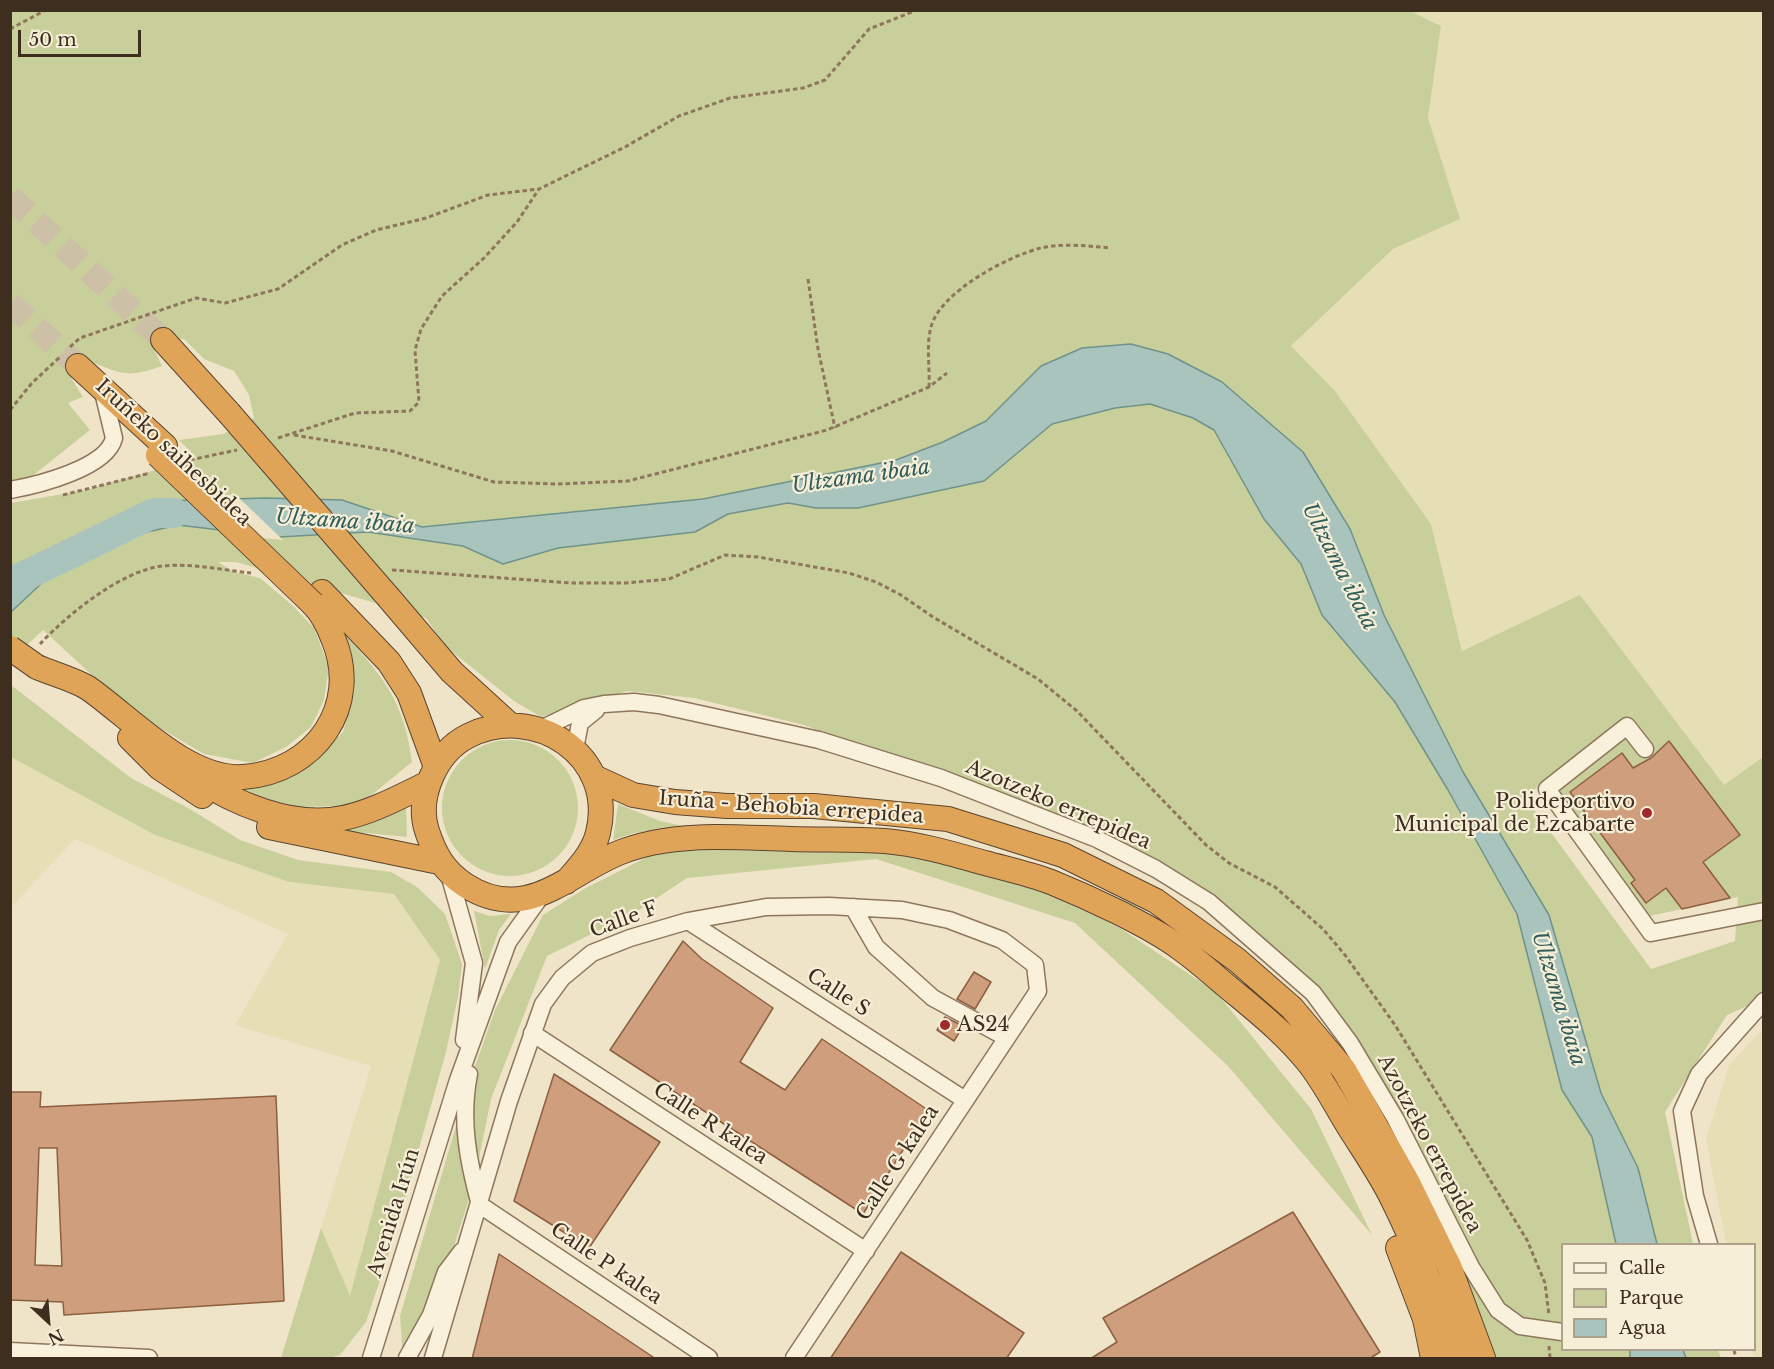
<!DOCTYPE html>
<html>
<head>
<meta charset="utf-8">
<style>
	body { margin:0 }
	#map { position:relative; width:1774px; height:1369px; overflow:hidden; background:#f0e4c8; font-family:"Libre Baskerville",serif }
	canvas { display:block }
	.frame { position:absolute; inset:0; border:12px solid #3d2e20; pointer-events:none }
	.legend { position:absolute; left:1561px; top:1243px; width:195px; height:108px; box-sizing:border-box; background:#f7eed8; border:2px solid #ada18e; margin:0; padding:8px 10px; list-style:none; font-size:18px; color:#3d2e20 }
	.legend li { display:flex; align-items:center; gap:12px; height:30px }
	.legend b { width:30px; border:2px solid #ada18e }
	.north { position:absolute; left:18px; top:1291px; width:60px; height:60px; -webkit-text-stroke:4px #f7eed8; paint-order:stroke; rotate:154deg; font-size:16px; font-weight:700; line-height:24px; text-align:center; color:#3d2e20 }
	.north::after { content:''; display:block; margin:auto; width:21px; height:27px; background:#3d2e20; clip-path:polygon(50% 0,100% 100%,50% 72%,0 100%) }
	.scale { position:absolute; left:18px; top:30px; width:123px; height:27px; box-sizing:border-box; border:3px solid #3d2e20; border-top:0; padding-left:8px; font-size:18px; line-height:21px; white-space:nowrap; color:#3d2e20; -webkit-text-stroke:4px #f7eed8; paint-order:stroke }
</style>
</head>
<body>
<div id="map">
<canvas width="1774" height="1369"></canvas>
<div class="frame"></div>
<ul class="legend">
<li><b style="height:8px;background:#faf1dc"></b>Calle</li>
<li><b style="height:16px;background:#c9cf9b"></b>Parque</li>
<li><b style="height:16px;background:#a9c4bc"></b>Agua</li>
</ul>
<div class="north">N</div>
<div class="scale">50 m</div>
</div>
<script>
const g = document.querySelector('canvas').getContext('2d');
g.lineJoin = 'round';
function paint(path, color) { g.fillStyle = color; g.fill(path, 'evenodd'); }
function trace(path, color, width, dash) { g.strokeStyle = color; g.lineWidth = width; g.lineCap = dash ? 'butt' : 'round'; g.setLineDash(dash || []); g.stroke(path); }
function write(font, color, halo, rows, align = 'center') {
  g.font = font + ' "Libre Baskerville",serif'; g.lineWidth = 4.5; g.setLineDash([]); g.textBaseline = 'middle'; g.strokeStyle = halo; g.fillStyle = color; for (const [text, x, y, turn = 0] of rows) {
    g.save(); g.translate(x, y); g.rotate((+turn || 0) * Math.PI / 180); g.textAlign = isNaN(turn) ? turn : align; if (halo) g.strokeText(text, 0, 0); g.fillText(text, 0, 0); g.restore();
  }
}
paint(new Path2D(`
	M1410 11H1763V757L1724 786 1580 596 1462 651 1431 524 1291 346 1393 249 1459 219 1428 118 1441 26Z
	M11 756 155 835 289 882 394 894 440 960 350 1297 321 1228 371 1066 235 1025 288 934 75 839 11 907Z
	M1763 1029 1764 1358H1755L1752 1350H1754V1244H1726L1706 1139 1729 1065Z`), '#e6deb5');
paint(new Path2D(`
	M11 11H1410L1441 26 1428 118 1460 219 1393 249 1291 346 1335 391 1431 524 1462 651 1580 595 1724 785 1763 757V999L1727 1015 1665 1112 1693 1244H1562V1350H1718L1721 1358H1483L1449 1266 1313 993 1156 869 1151 856 804 725 694 698 628 691 541 717 514 701 445 646 426 618 236 562H218L234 572 260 578 292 605 314 628 329 667 324 700 311 727 286 747 253 763 204 754 131 711 43 630 11 660V503L86 490 197 458 179 440 223 434 254 418 249 395 234 371 204 359 184 339 162 340 155 351 162 366C122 380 122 372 85 360L71 378 83 397 68 403 90 430 31 477 11 482ZM1635 711 1547 789 1640 918 1738 897 1735 941 1651 969 1525 797Z
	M341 630C382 676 404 699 412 762L363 802 338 806 302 807 265 801 239 787 284 779 312 763 343 732 355 689Z
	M11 685 131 778 190 809 240 840 298 860 391 872 417 887 445 914 462 964 458 997 446 1052 393 1241 366 1322 340 1355 328 1358H281L321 1228 350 1296 440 960 394 894 289 882 155 835 11 757Z
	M442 808a68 68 0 1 1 136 0a68 68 0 1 1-136 0Z
	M618 804 660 821 683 826 634 833 613 840Z
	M406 806 407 837 346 831 385 817Z
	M738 846 881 852 1024 878 1123 930 1216 992 1311 1109 1372 1235 1228 1066 1075 923 876 859 687 878 636 912 547 956 491 1099 474 1183 435 1306 403 1358 400 1316 466 1092 495 1010 543 915 584 889 663 849Z
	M474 911 490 916 511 914 499 930 485 969Z`), '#c9cf9b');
const water = new Path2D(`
	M1131 344 1168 354 1222 382 1303 452 1350 529 1384 615 1463 772 1549 915 1601 1093 1638 1168 1657 1244H1616L1592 1137 1562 1090 1517 914 1448 790 1395 702 1322 615 1301 564 1264 519 1214 430 1193 418 1150 404 1115 408 1052 424 984 481 858 508H816L788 503 728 514 695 532 558 548 503 564 463 546 368 532 279 537 178 525 143 533 43 582 11 612V583L143 518 162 501 265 498 342 500 422 527 703 499 896 460 943 442 986 421 1041 366 1082 348Z
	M1630 1350H1683L1686 1358H1630Z`);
paint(water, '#a9c4bc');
trace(water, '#6f938a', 1.5);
paint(new Path2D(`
	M236 495 283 540 224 534 184 497Z`), '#f0e4c8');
trace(new Path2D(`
	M10 583 154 513H174`), '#a9c4bc', 30);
const building = new Path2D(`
	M1669 741 1740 835 1703 862 1730 898 1682 909 1666 888 1646 903 1631 883 1635 880 1570 792 1622 753 1633 768 1651 758Z
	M683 941 702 959 773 1008 740 1062 785 1090 822 1039 928 1110 863 1214 610 1050Z
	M974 972 991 982 975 1009 957 999Z
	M945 1017 963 1026 954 1041 937 1030Z
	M554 1074 660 1142 589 1248 514 1201Z
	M10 1092H41L40 1107 276 1096 284 1301 64 1315 63 1302 10 1300ZM39 1148H57L62 1266 35 1265Z
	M1293 1212 1380 1352 1369 1359H1090L1117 1342 1103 1318Z
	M901 1252 1024 1333 1006 1359H830Z
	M499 1254 656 1359H472Z`);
paint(building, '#cf9f7d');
trace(building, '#8d5f41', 1.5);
trace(new Path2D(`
	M10 197 163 340
	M10 303 78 366`), '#ccc0a6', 24, [24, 12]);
const minor = new Path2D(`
	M10 490C38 485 107 468 114 438L102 388
	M541 729 584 708 604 704 634 702 659 705 819 740 941 778 1097 839 1156 869 1209 902 1313 993 1350 1043 1395 1118 1471 1267 1498 1310 1520 1326 1562 1332
	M575 749 580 723 596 710
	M1645 749 1627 726 1547 789 1651 933 1764 911
	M449 874 474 963 464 1040
	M853 907 876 947 933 998 1005 1037
	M688 921 965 1100
	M532 1033 866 1251
	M469 1074C460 1120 468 1161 480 1205L709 1358
	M1709 1244 1695 1196 1682 1111 1699 1074 1764 1001
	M10 1351 149 1358
	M371 1358 458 1080 508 942 541 896
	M407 1358 431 1315 446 1272 462 1251
	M433 1358 509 1101 543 1004 562 978 592 953 630 938 688 921 766 907 829 906 902 910 949 920 1002 940 1035 965 1038 991 794 1358`);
const highway = new Path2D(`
	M163 340 229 413
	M78 366 165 446
	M322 592 389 662 409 693 436 767
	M389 598 452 672 509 724
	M37 667C53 674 73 679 88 688 131 718 188 781 243 777 315 772 362 706 333 638 328 625 323 614 313 604
	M130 738 160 768 202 796
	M191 775C233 803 292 829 343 818 373 812 401 796 429 783
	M594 777 633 795 675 802 727 806H814L948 819 1063 855 1156 901 1237 960 1292 1008 1344 1070 1408 1183 1449 1266 1483 1358
	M269 827 439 862
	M566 882C579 867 593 853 598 833 617 756 535 702 468 736 436 752 416 797 427 831 435 855 444 871 465 885 527 925 567 873 621 852 634 847 650 843 663 841 705 834 748 838 791 839 822 840 854 839 885 841 919 844 953 854 985 863 1007 869 1030 874 1051 882 1088 897 1149 925 1180 948 1201 963 1220 981 1240 997 1264 1017 1288 1037 1308 1062 1324 1082 1336 1106 1349 1127 1364 1151 1381 1175 1393 1200 1419 1252 1439 1305 1458 1358
	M1398 1248 1425 1319 1433 1358`);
trace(minor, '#8d765c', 19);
trace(highway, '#5b4430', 26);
trace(new Path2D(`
	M10 29 46 10
	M808 279 818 349 835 428
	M70 347 80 338 196 298 225 303 278 289 342 245 376 230 426 218 488 195 539 189
	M929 387C930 369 926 345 931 327 940 292 1008 256 1041 248 1064 243 1088 246 1111 248
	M10 410 32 383 61 356
	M294 435 392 451 494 482 557 484 628 481 827 430 929 387 947 373
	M278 438 355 413 410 411 419 402 415 350 421 329 442 296 484 258 517 222 539 189 625 147 679 116 730 98 803 88 825 80 869 29 917 10
	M190 460 237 450
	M63 495 150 473
	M392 570 572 583H626L669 579 725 555 758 557 849 573 876 582 901 595 933 617 1038 679 1077 711 1206 845 1229 863 1275 887 1323 929 1345 955 1395 1025 1527 1240 1545 1283 1549 1315
	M40 644C67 615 122 570 163 566 192 563 222 570 251 573
	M1549 1346 1550 1358
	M1734 1350 1736 1358`), '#8d765c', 3, [4.5, 3]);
trace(minor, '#faf1dc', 16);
trace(highway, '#e0a458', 24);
const highwayBridge = new Path2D(`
	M229 413 389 598
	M158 455 313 604
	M10 648 37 667`);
trace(highwayBridge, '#5b4430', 26, []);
trace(highwayBridge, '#e0a458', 24);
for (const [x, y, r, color] of [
	[1647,813,6,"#9e2a2b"],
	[945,1025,6,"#9e2a2b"]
]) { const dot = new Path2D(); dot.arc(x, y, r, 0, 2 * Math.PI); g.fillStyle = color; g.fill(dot); trace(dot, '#f7eed8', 2); }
write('20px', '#3d2e20', '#f7eed8', [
	["Iruñeko saihesbidea",173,453,43],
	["Azotzeko errepidea",1058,805,23],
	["Iruña - Behobia errepidea",791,808,4],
	["Calle F",624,920,-20],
	["Calle S",838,993,33],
	["Calle R kalea",710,1124,33],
	["Azotzeko errepidea",1429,1144,62],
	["Calle G kalea",898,1163,-57],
	["Avenida Irún",394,1213,-73],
	["Calle P kalea",606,1264,34]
]);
write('20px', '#3d2e20', '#f7eed8', [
	["Polideportivo",1635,802],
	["Municipal de Ezcabarte",1635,825],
	["AS24",957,1025,"left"]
], 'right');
write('italic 21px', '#2f5d5a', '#f7eed8', [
	["Ultzama ibaia",861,477,-8],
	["Ultzama ibaia",345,522,4],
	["Ultzama ibaia",1339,567,63],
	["Ultzama ibaia",1558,999,73]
]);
</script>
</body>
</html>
